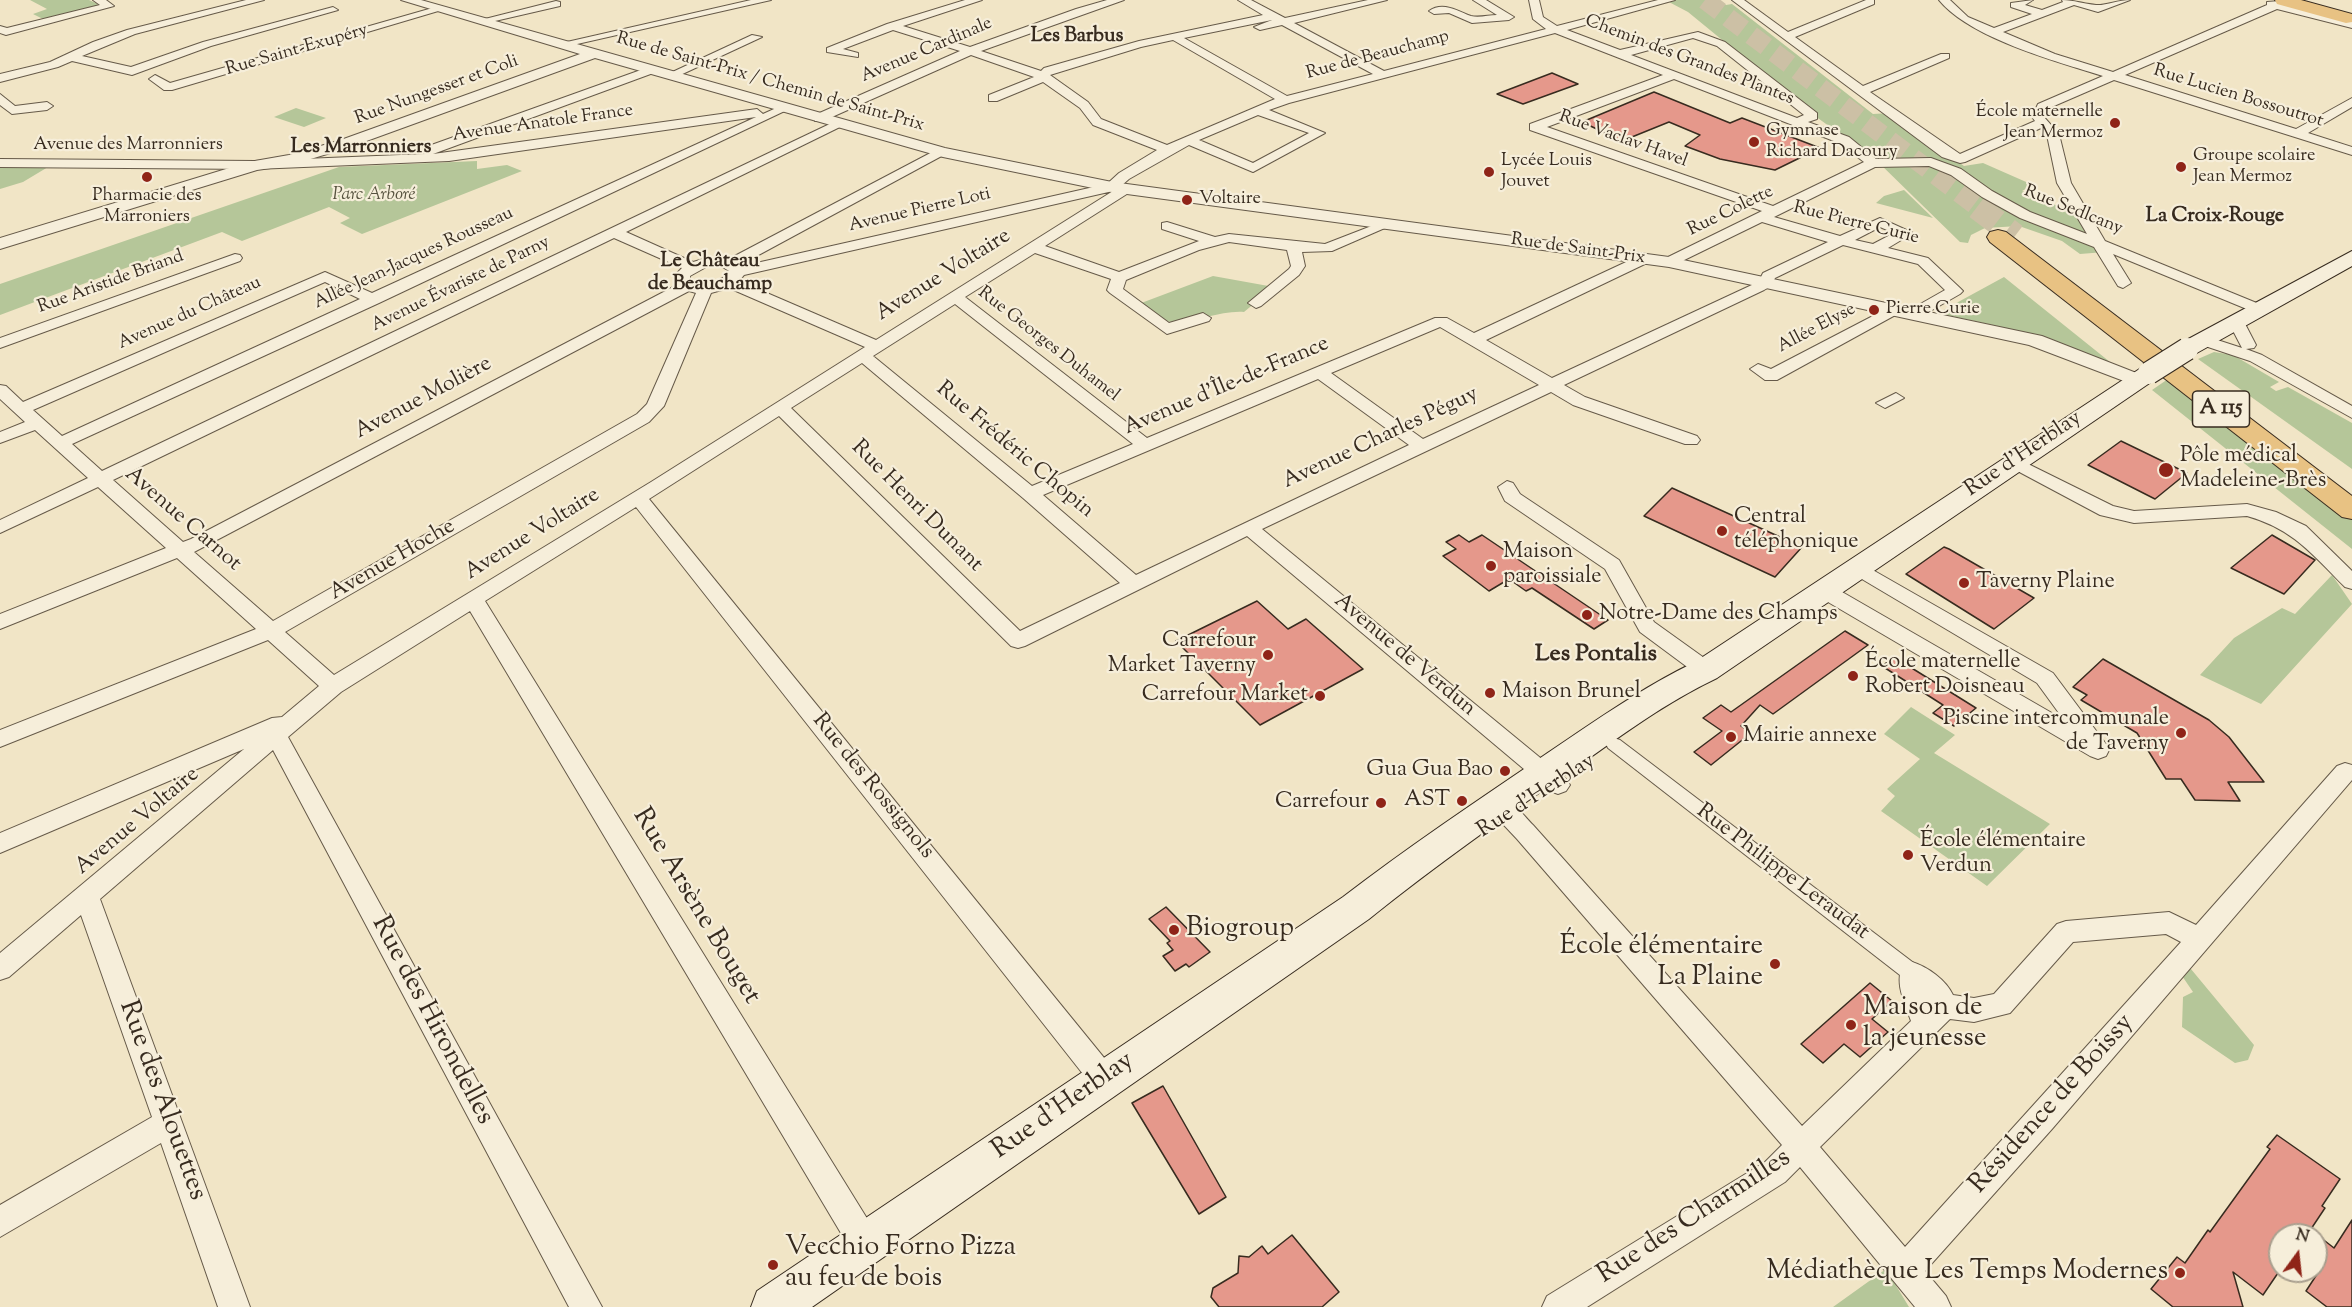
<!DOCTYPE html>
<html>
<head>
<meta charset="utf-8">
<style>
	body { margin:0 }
	#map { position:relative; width:2352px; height:1307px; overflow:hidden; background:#f1e5c6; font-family:"Sorts Mill Goudy",serif }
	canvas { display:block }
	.north { position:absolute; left:2268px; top:1223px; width:60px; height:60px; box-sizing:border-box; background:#f6eeda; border:2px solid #aaa08f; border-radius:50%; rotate:15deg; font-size:16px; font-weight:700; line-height:24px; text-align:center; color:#372b1f }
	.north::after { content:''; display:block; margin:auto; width:21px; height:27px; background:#8f2418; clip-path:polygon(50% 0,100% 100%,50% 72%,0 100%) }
</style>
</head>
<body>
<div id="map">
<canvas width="2352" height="1307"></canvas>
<div class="north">N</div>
</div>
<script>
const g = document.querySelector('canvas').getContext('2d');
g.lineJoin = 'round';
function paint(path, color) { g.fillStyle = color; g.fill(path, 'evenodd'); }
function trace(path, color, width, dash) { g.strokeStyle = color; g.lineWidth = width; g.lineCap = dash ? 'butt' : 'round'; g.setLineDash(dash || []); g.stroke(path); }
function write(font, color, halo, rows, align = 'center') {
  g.font = font + ' "Sorts Mill Goudy",serif'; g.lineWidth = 4.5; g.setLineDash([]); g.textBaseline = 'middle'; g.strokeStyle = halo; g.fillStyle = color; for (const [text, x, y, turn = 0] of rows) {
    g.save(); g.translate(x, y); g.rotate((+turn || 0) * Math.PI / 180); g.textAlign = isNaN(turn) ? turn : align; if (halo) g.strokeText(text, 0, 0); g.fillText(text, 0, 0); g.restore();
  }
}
paint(new Path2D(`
	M30 0H89L98 4 95 8 45 20 33 14 47 9Z
	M1672 0H1719L1726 5 1732 4 1873 114 1890 113 1964 166 1983 163 2033 185 2022 191 2087 218 2105 252 2080 254 2062 241 2019 226 1985 228 1971 235 1968 243 1960 242 1876 160 1815 116 1688 12 1667 1Z
	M296 108 326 118 304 127 274 117Z
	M477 161V169L507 165 522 171 362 234 340 223 350 218 329 207 242 241 222 232 0 315V284L339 167Z
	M0 167H48L23 182 0 189Z
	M1904 190 1933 218 1876 203 1884 196Z
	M1213 276 1274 287 1244 312C1219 310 1188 326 1165 321 1155 319 1144 310 1136 305Z
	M2004 277 2110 362 2038 335 1938 313Z
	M2214 352 2233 355 2279 382 2270 387 2276 391 2288 387 2352 423V469L2198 359Z
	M2168 379 2352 518V549L2152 390Z
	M2332 575 2352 604 2261 704 2200 675 2234 638 2282 608 2295 614Z
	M1911 707 1955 735 1934 753 2050 824 1987 886 1881 811 1895 796 1887 789 1920 759 1884 734Z
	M2181 957 2254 1045 2248 1060 2235 1063 2182 1027 2183 997 2193 992 2176 967Z
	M1886 1269 1909 1307H1833Z`), '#b5c699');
const building = new Path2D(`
	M1552 73 1578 84 1523 104 1497 94Z
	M1654 92 1730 123 1742 118 1820 148 1775 170 1720 159 1685 146 1700 135 1669 122 1622 141 1582 122Z
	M2121 441 2187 473 2155 499 2088 465Z
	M1672 488 1802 547 1775 577 1644 516Z
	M1459 535 1469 542 1482 535 1608 620 1594 629 1532 588 1526 591 1509 579 1489 591 1443 556 1456 549 1446 542Z
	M2272 535 2315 560 2284 594 2231 568Z
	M1944 547 1949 549 2034 598 1994 629 1906 574Z
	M1257 601 1288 629 1306 619 1363 669 1260 725 1176 641Z
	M1845 631 1868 645 1773 714 1760 705 1741 726 1751 733 1711 765 1694 752 1722 731 1703 718 1721 705 1731 712Z
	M1894 657 1976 708 1954 726 1933 713 1943 705 1882 666Z
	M2103 659 2209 720 2229 737 2264 782H2228L2240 801 2195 800 2181 779H2166L2137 733 2081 700 2087 695 2073 687Z
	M1166 907 1210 952 1189 967 1186 964 1175 971 1163 956 1173 950 1167 943 1170 941 1149 919Z
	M1870 983 1892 1001 1872 1019 1888 1032 1860 1057 1844 1044 1823 1063 1801 1044Z
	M1163 1086 1226 1197 1199 1214 1132 1103Z
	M2277 1135 2340 1179 2322 1206 2325 1208 2307 1235H2280V1270L2263 1295 2233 1272 2243 1307H2173L2151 1289 2177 1257 2185 1263 2208 1230 2210 1232 2270 1149 2267 1147Z
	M2352 1220V1307H2327L2306 1291 2325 1262 2316 1256V1234L2334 1248Z
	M1292 1235 1339 1292 1322 1307H1219L1211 1297 1213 1288 1238 1273 1239 1256 1249 1257 1262 1246 1268 1254Z`);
paint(building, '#e5988b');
trace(building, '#372b1f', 1.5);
trace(new Path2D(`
	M1705 0 1979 208`), '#ccc0a5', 19, [19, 10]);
trace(new Path2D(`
	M1977 207 2015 236`), '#ccc0a5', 25, [25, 13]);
const pedestrian = new Path2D(`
	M1614 738 1620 740 1919 967 1921 973 1919 979 1912 981 1905 979 1608 748 1606 744 1608 740Z`);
const minor = new Path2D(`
	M93 0H106L114 6 6 35 0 33V26L7 28 100 5Z
	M246 0H264L135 34 82 56 131 67 203 42 333 7 338 10 211 46 132 75 72 61 58 67 0 82V74L50 62 93 42 127 30Z
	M751 0H771L564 47 558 44Z
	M965 0H982L903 26 970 47 1076 9 1107 0H1124L981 51 1041 71 1044 68 1139 41 1263 15 1238 0H1251L1285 18 1368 0H1387L1294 23 1384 71 1546 29 1533 19 1529 0H1539L1543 17 1557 26 1658 0H1675L1567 30 1620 50 1698 32 1725 42 1817 113V119L1808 122 1849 137 1876 159 1931 158 1961 169 1992 191 2030 212 2087 234 2057 183 2047 135 2041 128 1965 162 1960 163 1942 157 1732 0H1744L1788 32 1866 0H1874V4L1795 37 1863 86 1941 54H1949V58L1870 92 1960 154 2035 121 2032 117 2038 104 2103 76C2055 61 1970 38 1939 0H1950L1968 17 1994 28 2032 14 2011 7V3L2033 0 2025 5 2042 10 2063 2 2062 0C2074 0 2084 4 2096 5 2104 6 2119 0 2130 0L2098 12 2074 5 2003 32 2055 54 2113 72 2267 5V2L2293 0 2286 5 2352 22V28L2277 9 2125 75 2296 129 2352 98V107L2308 133 2352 147V155L2114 80 2047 109 2044 117 2059 134 2071 183 2105 241 2264 306 2267 309 2264 312H2254L2113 254 2131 283 2123 288 2118 286 2094 247 2020 218 1982 197 1951 175 1929 166 1875 167 1774 217 1840 236 1880 218 1913 233 1888 248 1928 258 1960 288 1963 291 1960 294 1920 317H1908L1906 314 1908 311 1945 290 1918 264 1843 245 1775 278 1771 286 1764 290 1564 385 1585 397 1697 436 1700 440 1697 444H1685L1573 405 1551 392 1262 529 1566 779 1570 785 1566 791 1558 794 1550 791 1247 536 1025 646 1018 648 1011 646 779 416 649 499 1114 1070 1118 1079 1114 1088 1104 1092 1094 1088 636 507 485 601 876 1233 880 1244 876 1255 865 1259 854 1255 470 611 341 692 288 737 602 1307H569L273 750 100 899 250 1307H218L161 1143 0 1237V1205L152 1117 81 915 9 977 0 980V953L244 749 0 853V833L272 718 282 717 319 686 268 640 0 747V730L256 629 177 558 0 629V614L166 548 98 487 0 533V520L88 478 35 430 0 443V432L25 422 0 399V385L6 386 23 402 325 272 372 293 756 117 449 161 255 169 0 167V159L255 161 425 154 422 151 423 148 652 66 658 70 656 72 433 154 757 109 763 114 785 104 791 108 379 303 72 444 102 471 836 121H844L846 124 626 232 693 262 707 258 729 259 938 149H948L949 152 740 265 743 266 1107 184 1119 173 1157 150 1093 125 1080 108 1043 82 997 101H989V95L1034 77 971 55 823 121H815V115L960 51 893 30 843 49 858 53V57L827 52V48L887 24ZM1272 20 1254 27 1260 30 1282 25 1373 74 1287 96 1184 38ZM1555 33 1663 75 1530 124V130L1762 211 1664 259 1662 262 1664 265H1674L1762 222 1828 242 1763 273 1759 281 1754 284 1552 378 1486 340 1649 262 1651 259 1649 256H1639L1474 333 1447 318H1435L1147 438 965 297 1035 253 1111 279 1107 290 1110 293 1167 334 1209 321 1211 318 1203 313 1169 323 1123 289 1126 280 1199 250 1229 242 1287 250 1291 266 1289 269 1248 303 1256 308 1261 306 1299 275 1305 266 1302 252 1332 251 1394 224 1387 220 1325 244 1229 234 1215 237 1167 222 1162 223V229L1199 241 1119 272 1045 246 1130 192V186H1121L1129 179 1189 145 1253 172 1325 133 1269 110 1289 103ZM1693 38 1717 46 1804 115 1797 118 1631 55ZM1173 40 1275 99 1167 145 1101 119 1088 102 1050 75 1141 47ZM1674 79 1839 143 1864 162 1773 206 1547 127ZM1258 115 1309 133 1253 163 1199 140ZM1113 191 876 340 739 281 744 275ZM1880 227 1894 233 1873 244 1855 240ZM614 238 682 268 675 275 677 285 191 539 183 542 113 480ZM708 266H721L729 271V275L710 284 690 281V276ZM325 282 360 299 62 436 33 410ZM729 288 865 347 651 482 334 675 285 632 649 422 664 406 711 293ZM689 291 696 293 647 404 637 414 273 621 194 552ZM955 304 1133 444 1032 486 873 356ZM1440 327 1539 385 1423 439 1331 373ZM862 363 1023 498 1120 583 1020 631 791 408ZM1318 379 1409 445 1136 575 1043 495Z
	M1473 0H1486L1514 17 1509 20 1472 23 1449 13 1434 14 1429 11C1443 1 1457 11 1471 16 1479 18 1489 15 1497 15Z
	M556 1 560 2V6L482 24 477 21Z
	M436 7 445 9 172 90H164L149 79 155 75 170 83Z
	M752 35 762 37 676 77 666 75Z
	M0 94 15 106 47 102 53 106 47 110 12 114 0 105Z
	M235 254 240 255 242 258 240 261 0 348V338Z
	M1894 305 1902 310 1899 313 1777 380H1765L1750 369 1758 364 1771 369Z
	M2236 316 2242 318 2256 345 2254 348 2246 349 2262 355 2352 406V418L2250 361 2196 343 2194 340 2202 335 2242 348 2228 321Z
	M1896 393 1904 398 1885 408 1876 403Z
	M2016 458 2113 506 2134 511 2247 504 2276 512 2306 526 2352 571V589L2345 587C2312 554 2293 529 2247 516L2134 523 2100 515 2010 467 2007 463Z
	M1507 481 1513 483 1520 494 1619 560 1654 622 1714 665 1717 670 1714 675 1706 678 1698 675 1640 632 1605 569 1505 501 1498 487Z
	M1857 561 2053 673 2106 744 2109 750 2106 756 2098 759 2090 756 1816 595 1813 590 1816 585H1830L2064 720 2037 683 1850 572 1847 567 1850 562Z
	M2345 763 2352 765V780L2052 1129 1925 1271 1946 1296 1951 1307H1915L1800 1167 1785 1182 1587 1307H1542L1547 1296 1765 1162 1782 1145 1517 839 1484 804 1488 797C1507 791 1521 813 1533 825L1802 1126 1911 1021C1905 1003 1894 983 1903 965L1912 962C1928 967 1946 980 1953 995L1974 998 1994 994 2057 924 2066 921 2169 912 2196 925 2337 766ZM2166 934 2181 942 1905 1247 1820 1147 1950 1019 1974 1022 2010 1013 2073 942Z`);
const tertiary = new Path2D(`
	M401 0H421L945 148 1112 182 1669 257 2042 336 2144 376 2147 380 2144 384 2137 386 2029 345 1669 267 1112 192 943 157 595 58 350 147 291 165 257 170 0 249V238L249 162 289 155 338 141 580 54Z`);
const secondary = new Path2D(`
	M2352 251V266L2195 354H2179L2175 349 2179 344Z
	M2149 366 2157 368 2161 373 2157 378 1717 678C1666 702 1621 736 1575 768 1504 817 1436 865 1369 919L812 1307H751L757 1291 1343 897C1411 845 1481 798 1552 750 1598 719 1645 686 1695 662L2141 368Z`);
const primary = new Path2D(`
	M2275 0H2301L2352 14V22L2346 23 2277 4Z`);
const motorway = new Path2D(`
	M1998 230 2006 232 2352 496V519L2342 517 1990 242 1987 237 1990 232Z`);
trace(pedestrian, '#665a49', 2);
trace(minor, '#665a49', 2);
trace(tertiary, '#665a49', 2);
trace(secondary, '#372b1f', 2);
trace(primary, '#372b1f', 2);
trace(motorway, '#372b1f', 2);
paint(pedestrian, '#f6eeda');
paint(minor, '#f6eeda');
paint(tertiary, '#f6eeda');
paint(secondary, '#f6eeda');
paint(primary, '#e8c283');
paint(motorway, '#e8c283');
const secondaryBridge = new Path2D(`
	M2149 373 2187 349`);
trace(secondaryBridge, '#372b1f', 24, []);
trace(secondaryBridge, '#f6eeda', 22);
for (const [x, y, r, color] of [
	[2115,123,6,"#8f2418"],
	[1754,142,6,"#8f2418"],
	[2181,167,6,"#8f2418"],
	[1489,172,6,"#8f2418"],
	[147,177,6,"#8f2418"],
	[1187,200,6,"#8f2418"],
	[1874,310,6,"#8f2418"],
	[2166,470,8,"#8f2418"],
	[1722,531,6,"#8f2418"],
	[1491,566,6,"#8f2418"],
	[1964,583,6,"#8f2418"],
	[1587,615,6,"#8f2418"],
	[1268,655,6,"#8f2418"],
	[1853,676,6,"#8f2418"],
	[1490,693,6,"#8f2418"],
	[1320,696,6,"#8f2418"],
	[2181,733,6,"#8f2418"],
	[1731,737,6,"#8f2418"],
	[1505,771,6,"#8f2418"],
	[1462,801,6,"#8f2418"],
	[1381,803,6,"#8f2418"],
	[1908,855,6,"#8f2418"],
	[1174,930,6,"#8f2418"],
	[1775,964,6,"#8f2418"],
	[1851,1025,6,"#8f2418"],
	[773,1265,6,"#8f2418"],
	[2180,1273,6,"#8f2418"]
]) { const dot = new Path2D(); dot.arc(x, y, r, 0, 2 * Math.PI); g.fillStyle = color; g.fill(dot); trace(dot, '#f6eeda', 2); }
write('18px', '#372b1f', '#f6eeda', [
	["Rue Saint-Exupéry",297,51,-16],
	["Avenue Cardinale",927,51,-23],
	["Rue de Beauchamp",1378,56,-15],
	["Chemin des Grandes Plantes",1689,61,21],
	["Rue de Saint-Prix / Chemin de Saint-Prix",770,83,16],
	["Rue Nungesser et Coli",437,91,-20],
	["Rue Lucien Bossoutrot",2238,97,17],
	["Avenue Anatole France",543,124,-8],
	["Rue Vaclav Havel",1623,140,20],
	["Avenue des Marronniers",128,146],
	["Avenue Pierre Loti",920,211,-13],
	["Rue Sedlcany",2073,211,22],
	["Rue Colette",1731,212,-26],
	["Rue Pierre Curie",1856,224,14],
	["Rue de Saint-Prix",1578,250,8],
	["Allée Jean-Jacques Rousseau",414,259,-25],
	["Rue Aristide Briand",111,283,-20],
	["Avenue Évariste de Parny",461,285,-26],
	["Avenue du Château",190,314,-24],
	["Allée Elyse",1817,329,-28],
	["Rue Georges Duhamel",1048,345,38]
]);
write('18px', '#372b1f', '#f6eeda', [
	["École maternelle",2103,113,"right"],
	["Jean Mermoz",2103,134,"right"],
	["Gymnase",1766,132],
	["Richard Dacoury",1766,153],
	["Groupe scolaire",2193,157],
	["Jean Mermoz",2193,178],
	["Lycée Louis",1501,162],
	["Jouvet",1501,183],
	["Pharmacie des",147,197,"center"],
	["Marroniers",147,218,"center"],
	["Voltaire",1199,200],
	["Pierre Curie",1886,310]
], 'left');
write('italic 18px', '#56523e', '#f6eeda', [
	["Parc Arboré",374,196]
]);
write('bold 20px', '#372b1f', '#f6eeda', [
	["Les Barbus",1077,38],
	["Les Marronniers",361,149],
	["La Croix-Rouge",2215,218],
	["Le Château",710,263],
	["de Beauchamp",710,286]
]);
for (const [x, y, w] of [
	[2221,409,57]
]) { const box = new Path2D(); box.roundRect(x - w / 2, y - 18, w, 36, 4.5); g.fillStyle = '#f6eeda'; g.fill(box); trace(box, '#372b1f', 1.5); }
write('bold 21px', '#372b1f', null, [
	["A 115",2221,409]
]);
write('22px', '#372b1f', '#f6eeda', [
	["Avenue Voltaire",944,276,-32],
	["Avenue d'Île-de-France",1227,387,-23],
	["Avenue Molière",424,399,-28],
	["Avenue Charles Péguy",1381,439,-25],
	["Rue Frédéric Chopin",1014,451,40],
	["Rue d'Herblay",2024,455,-34],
	["Rue Henri Dunant",916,507,45],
	["Avenue Carnot",182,520,41],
	["Avenue Voltaire",533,535,-32],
	["Avenue Hoche",393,561,-30],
	["Avenue de Verdun",1404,656,40],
	["Rue des Rossignols",872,787,51],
	["Rue d'Herblay",1537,797,-33],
	["Avenue Voltaire",138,822,-40],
	["Rue Philippe Leraudat",1782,873,37]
]);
write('22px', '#372b1f', '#f6eeda', [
	["Pôle médical",2180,457],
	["Madeleine-Brès",2180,482],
	["Central",1734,518],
	["téléphonique",1734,543],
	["Maison",1503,553],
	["paroissiale",1503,578],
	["Taverny Plaine",1976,583],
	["Notre-Dame des Champs",1599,615],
	["Carrefour",1256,642,"right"],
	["Market Taverny",1256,667,"right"],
	["École maternelle",1865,663],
	["Robert Doisneau",1865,688],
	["Maison Brunel",1502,693],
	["Carrefour Market",1308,696,"right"],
	["Piscine intercommunale",2169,720,"right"],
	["de Taverny",2169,745,"right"],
	["Mairie annexe",1743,737],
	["Gua Gua Bao",1493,771,"right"],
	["AST",1450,801,"right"],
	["Carrefour",1369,803,"right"],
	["École élémentaire",1920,842],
	["Verdun",1920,867]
], 'left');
write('bold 24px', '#372b1f', '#f6eeda', [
	["Les Pontalis",1596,656]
]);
write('27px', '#372b1f', '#f6eeda', [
	["Rue Arsène Bouget",695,907,59],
	["Rue des Hirondelles",431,1021,62],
	["Rue des Alouettes",161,1101,70],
	["Résidence de Boissy",2053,1105,-48],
	["Rue d'Herblay",1064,1107,-35],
	["Rue des Charmilles",1695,1218,-33]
]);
write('27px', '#372b1f', '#f6eeda', [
	["Biogroup",1186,930],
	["École élémentaire",1763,948,"right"],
	["La Plaine",1763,979,"right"],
	["Maison de",1863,1009],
	["la jeunesse",1863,1040],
	["Vecchio Forno Pizza",785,1249],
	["au feu de bois",785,1280],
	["Médiathèque Les Temps Modernes",2168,1273,"right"]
], 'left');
</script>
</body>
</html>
